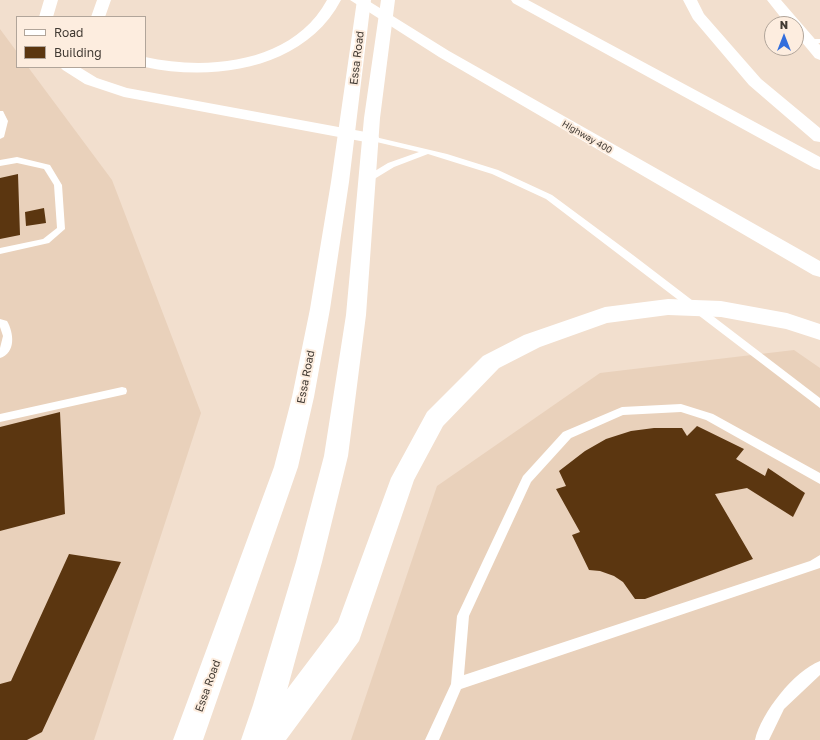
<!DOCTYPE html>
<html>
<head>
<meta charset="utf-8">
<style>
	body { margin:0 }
	#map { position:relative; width:820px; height:740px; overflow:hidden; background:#f2dfce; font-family:"Golos Text",sans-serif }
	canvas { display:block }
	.legend { position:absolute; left:16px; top:16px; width:130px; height:52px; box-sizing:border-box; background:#fdeddf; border:1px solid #b1a59a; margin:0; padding:5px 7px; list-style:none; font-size:12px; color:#403932 }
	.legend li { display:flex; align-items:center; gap:8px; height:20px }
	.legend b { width:20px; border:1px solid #b1a59a }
	.north { position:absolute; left:764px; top:16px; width:40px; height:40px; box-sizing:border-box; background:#fdeddf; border:1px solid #b1a59a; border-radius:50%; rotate:0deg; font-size:11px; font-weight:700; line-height:16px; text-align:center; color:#403932 }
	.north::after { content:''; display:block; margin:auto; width:14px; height:18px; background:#336edc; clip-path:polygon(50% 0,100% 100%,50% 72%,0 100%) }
</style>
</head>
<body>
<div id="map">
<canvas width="820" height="740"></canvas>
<ul class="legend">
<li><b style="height:5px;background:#fff"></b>Road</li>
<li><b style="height:11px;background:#5b3610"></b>Building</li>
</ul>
<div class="north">N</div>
</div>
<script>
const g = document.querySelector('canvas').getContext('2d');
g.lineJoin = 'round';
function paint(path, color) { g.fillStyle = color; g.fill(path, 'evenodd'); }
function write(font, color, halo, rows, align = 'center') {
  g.font = font + ' "Golos Text",sans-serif'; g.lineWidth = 4; g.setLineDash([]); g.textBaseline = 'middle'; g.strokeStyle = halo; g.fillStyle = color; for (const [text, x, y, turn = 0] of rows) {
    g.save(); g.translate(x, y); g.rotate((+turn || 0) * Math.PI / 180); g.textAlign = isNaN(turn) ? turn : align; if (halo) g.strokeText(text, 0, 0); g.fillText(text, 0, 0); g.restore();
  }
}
paint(new Path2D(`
	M0 29 17 52V67H28L112 180 201 413 94 740H0Z
	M794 350 820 368V740H351L437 486 600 373Z`), '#e9d1bb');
paint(new Path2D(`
	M18 174 20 235 0 239V178Z
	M44 208 46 223 26 226 25 212Z
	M60 412 65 514 0 531V427Z
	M697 426 744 449 736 459 765 476 768 468 805 493 793 517 747 488 715 494 753 559 645 599H635L623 582 614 576 600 571 589 570 572 535 580 532 556 489 566 486 559 471 585 451 606 439 631 431 654 428H682L687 436Z
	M69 554 121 562 42 732 27 740H0V684L11 681Z`), '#5b3610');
paint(new Path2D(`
	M820 39V43H809L806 41 809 39Z
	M0 111H3L8 121 4 137 0 139Z
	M368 136H371L447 154 498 170 552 195 633 255 820 398V408L546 199 492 174 428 154 394 167 371 181H365V177L388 163 419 152 368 140Z
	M17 157 50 165 62 185 65 229 49 243 0 254V248L43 239 57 228 54 185 44 169 17 163 0 166V160Z
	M0 319 7 321C14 333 16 353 0 358V348L3 336 0 327Z
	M122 387 126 388 127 391 126 394 122 395 0 422V414Z
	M681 404 713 414 820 473V484L706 420 681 412 623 415 571 438 531 482 469 616 464 675 810 561 820 555V568L461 689 439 740H425L451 684 457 616 523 476 563 432 622 407Z
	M820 661V675L784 709 769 740H755C761 713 794 671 820 661Z`), '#fff');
paint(new Path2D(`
	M767 0H781L820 45V60L815 58 796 35V24H786Z`), '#fff');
paint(new Path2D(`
	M357 0H371L349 182 330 309 314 397 298 467 203 740H173L274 467 292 397 310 309 331 182Z
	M381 0H395L380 118 366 315 348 456 322 562 283 705 271 740H241L253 705 296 562 324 456 346 315 364 118Z`), '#fff');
paint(new Path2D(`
	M44 0H58L53 17H39Z
	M97 0H111L105 17H91Z
	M327 0H341C305 69 214 82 145 67V57C208 71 293 63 327 0Z
	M350 0H367L449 51 820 261V277L813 275 439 57Z
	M511 0H528L820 157V170L814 168 513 3Z
	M683 0H697L704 14 761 79 820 128V142L814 141 749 85 693 19Z
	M60 67H79L97 78 127 88 371 133 377 134 379 138 377 142 371 143 124 97 85 84 63 70Z
	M668 299 721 301 787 313 820 324V340L786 329 721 317 668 315 607 323 540 347 499 368 443 426 414 480 359 641 286 740H253L257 729 338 622 391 478 427 412 483 356 524 335 605 307Z`), '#fff');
write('9px', '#403932', '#fdeddf', [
	["Highway 400",587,137,30]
]);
write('11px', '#403932', '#fdeddf', [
	["Essa Road",357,58,-83],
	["Essa Road",306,377,-79],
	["Essa Road",208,686,-70]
]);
</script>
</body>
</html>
